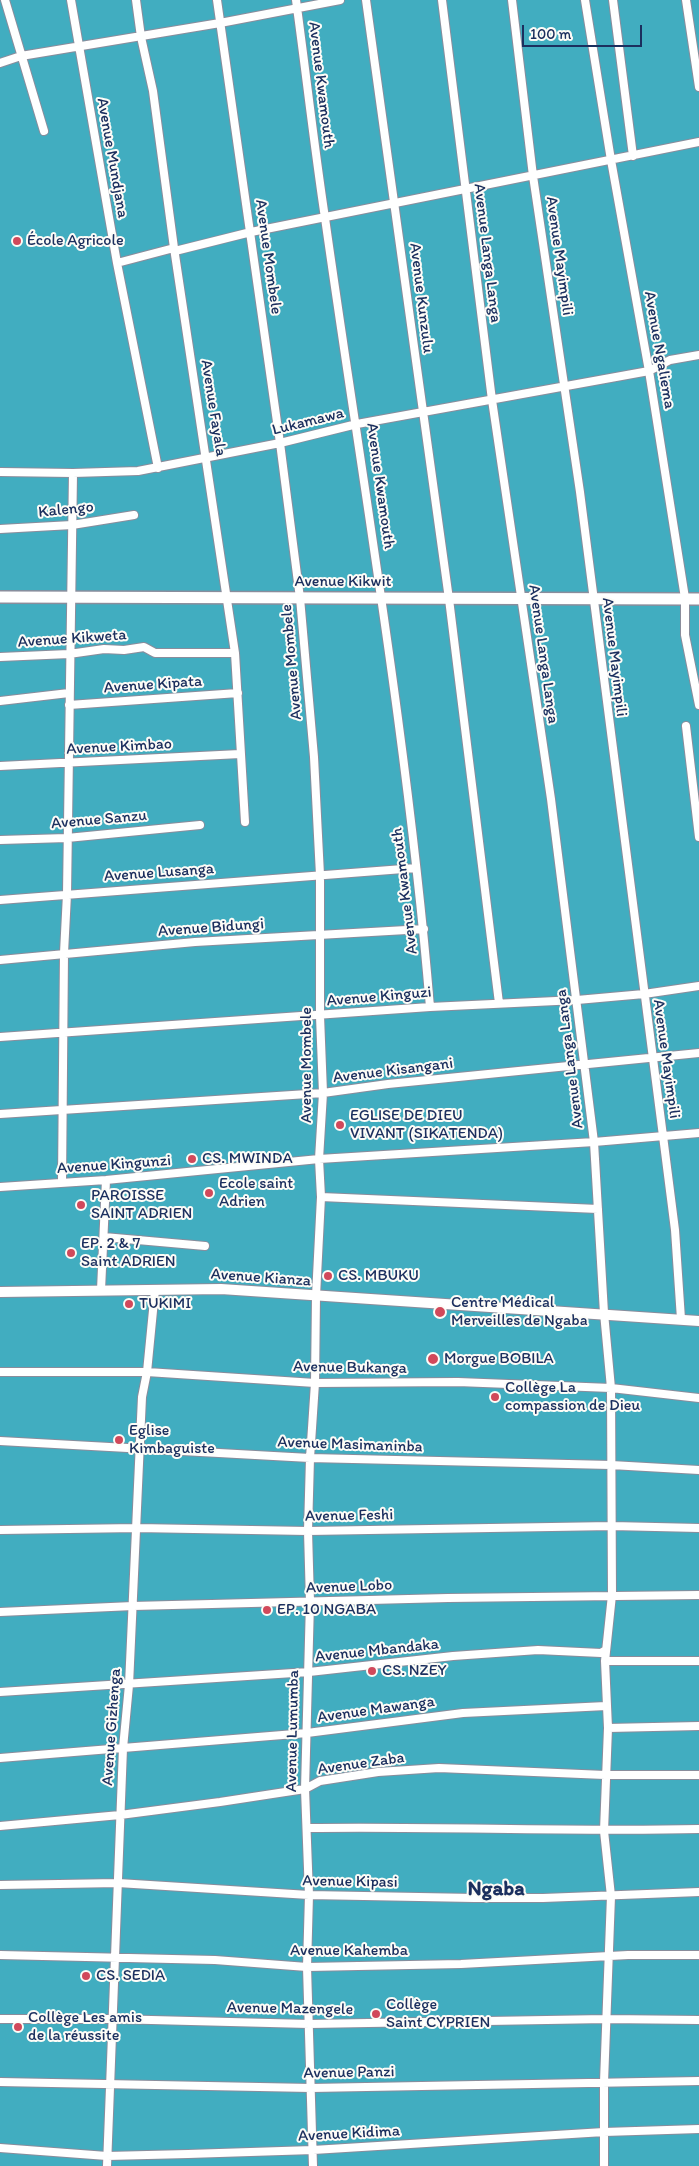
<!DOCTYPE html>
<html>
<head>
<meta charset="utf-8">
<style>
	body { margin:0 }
	#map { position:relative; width:699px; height:2166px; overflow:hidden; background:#f8ebd9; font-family:Itim,sans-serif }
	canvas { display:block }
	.scale { position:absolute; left:522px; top:25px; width:120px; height:22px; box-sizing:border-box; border:2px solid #1b2f5e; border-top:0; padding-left:6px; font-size:15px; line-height:18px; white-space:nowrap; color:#1b2f5e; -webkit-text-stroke:4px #fdfcf7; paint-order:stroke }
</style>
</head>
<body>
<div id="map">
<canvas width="699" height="2166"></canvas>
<div class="scale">100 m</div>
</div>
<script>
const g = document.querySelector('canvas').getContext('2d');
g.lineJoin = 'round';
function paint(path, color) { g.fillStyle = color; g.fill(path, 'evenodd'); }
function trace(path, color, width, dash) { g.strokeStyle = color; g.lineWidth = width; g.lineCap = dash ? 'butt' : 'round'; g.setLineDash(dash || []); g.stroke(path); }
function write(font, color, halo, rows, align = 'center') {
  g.font = font + ' Itim,sans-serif'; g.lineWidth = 4; g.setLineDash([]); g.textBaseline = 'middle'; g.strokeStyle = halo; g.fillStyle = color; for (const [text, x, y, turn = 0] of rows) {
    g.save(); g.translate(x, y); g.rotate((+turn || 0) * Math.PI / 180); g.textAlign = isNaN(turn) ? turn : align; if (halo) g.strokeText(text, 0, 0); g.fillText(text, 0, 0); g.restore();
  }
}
paint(new Path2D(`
	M0 0H699V2166H0Z`), '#41adc0');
const minor = new Path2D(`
	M5 0 44 131
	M71 0 117 263 158 468
	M136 0 141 37 153 91 174 248 235 653 245 822
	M217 0 280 443 300 598 314 757 320 875V1016L323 1093 319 1159 321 1197 316 1296 315 1383 310 1458 308 1531 310 1602 305 1789 309 1895 307 1967 313 2166
	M296 0C306 73 314 145 325 218 362 480 408 742 430 1007
	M366 0 449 599 499 1003
	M442 0 492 400 551 799 594 1142 604 1313 611 1388 612 1595 605 1661 608 1728 604 1831 611 1896 604 2082V2166
	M512 0 533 176 580 492 663 1136 675 1230 681 1319
	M585 0 611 160 649 371 685 598V635L699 705
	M613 0 633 156
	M686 0 699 87
	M0 63 21 56 220 23 340 0
	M175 251 251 232 699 142
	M117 263 174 248
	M0 472 73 473 138 471 280 443 357 424 649 371 670 360 699 355
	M0 529 72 525 134 515
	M0 657 69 654 104 649 124 650 144 647 155 653H235
	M0 701 69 693
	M69 705 238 693
	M686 726 699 837
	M0 766 240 754
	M0 840 67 838 200 825
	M0 900 416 868
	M0 960 195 942 424 929
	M0 1037 430 1007 577 1000 644 994 699 986
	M0 1114 323 1093 388 1084 699 1053
	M62 1182 64 953 67 894 73 473
	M0 1187 106 1180 319 1159 594 1142 699 1133
	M321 1197 598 1209
	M104 1237 205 1246
	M101 1290 106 1180
	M0 1372H147L315 1383 458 1382 611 1388 699 1398
	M0 1441 310 1458 611 1465 699 1470
	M0 1530 137 1528 308 1531 612 1526 699 1528
	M0 1612 133 1606 448 1598 699 1595
	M605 1661H699
	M0 1692 309 1672 453 1656 538 1650 601 1653 606 1650
	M608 1728 699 1726
	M0 1758 307 1733 463 1713 606 1706
	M0 1826 120 1815 220 1802 305 1789 320 1781 378 1772 439 1768 605 1775H699
	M307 1828C438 1826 568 1832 699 1829
	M0 1885 118 1883 309 1895 474 1898H543L699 1892
	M0 1955 215 1960 307 1967 461 1964 628 1955H699
	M0 2019H112L309 2024 606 2019 699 2020
	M0 2082 311 2088 699 2081
	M0 2148 107 2156 188 2154 313 2150 604 2132 699 2129
	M107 2166 123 1748 129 1685 142 1397 147 1372 155 1290`);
const tertiary = new Path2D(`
	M0 1292 221 1289 699 1321`);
const secondary = new Path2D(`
	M0 597 699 599`);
trace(minor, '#8a8d9c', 10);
trace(tertiary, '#8a8d9c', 12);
trace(secondary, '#8a8d9c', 14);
trace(minor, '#fff', 8);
trace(tertiary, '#fff', 10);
trace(secondary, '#fff', 11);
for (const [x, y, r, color] of [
	[17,241,5,"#d1495b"],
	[340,1125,5,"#d1495b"],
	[192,1159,5,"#d1495b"],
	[209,1193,5,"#d1495b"],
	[81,1205,5,"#d1495b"],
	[71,1253,5,"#d1495b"],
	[328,1276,5,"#d1495b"],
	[129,1304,5,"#d1495b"],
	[440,1312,6,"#d1495b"],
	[433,1359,6,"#d1495b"],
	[495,1397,5,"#d1495b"],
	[119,1440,5,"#d1495b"],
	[267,1610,5,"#d1495b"],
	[372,1671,5,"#d1495b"],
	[86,1976,5,"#d1495b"],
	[376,2014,5,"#d1495b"],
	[18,2027,5,"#d1495b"]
]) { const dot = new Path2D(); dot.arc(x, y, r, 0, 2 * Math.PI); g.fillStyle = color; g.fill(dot); trace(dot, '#fdfcf7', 2); }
write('16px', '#1b2f5e', '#fdfcf7', [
	["Avenue Kwamouth",321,85,83],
	["Avenue Mundjana",112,158,80],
	["Avenue Langa Langa",487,253,83],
	["Avenue Mayimpili",559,256,82],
	["Avenue Mombele",268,257,82],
	["Avenue Kunzulu",421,298,83],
	["Avenue Ngaliema",659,350,80],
	["Avenue Fayala",213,408,81],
	["Lukamawa",308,422,-14],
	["Avenue Kwamouth",380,486,82],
	["Kalengo",66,510,-6],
	["Avenue Kikwit",343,582],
	["Avenue Kikweta",72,639,-4],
	["Avenue Langa Langa",543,654,82],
	["Avenue Mayimpili",614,657,83],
	["Avenue Mombele",292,662,-95],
	["Avenue Kipata",153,685,-4],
	["Avenue Kimbao",119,747,-3],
	["Avenue Sanzu",99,820,-5],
	["Avenue Lusanga",159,873,-4],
	["Avenue Kwamouth",405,891,-97],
	["Avenue Bidungi",211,928,-4],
	["Avenue Kinguzi",379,997,-5],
	["Avenue Langa Langa",570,1059,-97],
	["Avenue Mayimpili",666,1059,82],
	["Avenue Mombele",307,1065,-90],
	["Avenue Kisangani",393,1071,-7],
	["Avenue Kingunzi",114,1165,-4],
	["Avenue Kianza",261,1278,4],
	["Avenue Bukanga",350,1368,1],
	["Avenue Masimaninba",350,1445,2],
	["Avenue Feshi",349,1516,-1],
	["Avenue Lobo",349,1587,-2],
	["Avenue Mbandaka",377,1651,-6],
	["Avenue Mawanga",376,1710,-8],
	["Avenue Gizhenga",112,1727,-86],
	["Avenue Lumumba",293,1731,-89],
	["Avenue Zaba",361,1764,-8],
	["Avenue Kipasi",350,1882,1],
	["Avenue Kahemba",349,1951],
	["Avenue Mazengele",290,2009,1],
	["Avenue Panzi",349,2073,-1],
	["Avenue Kidima",349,2134,-3]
]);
write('16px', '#1b2f5e', '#fdfcf7', [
	["École Agricole",27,241],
	["EGLISE DE DIEU",350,1116],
	["VIVANT (SIKATENDA)",350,1134],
	["CS. MWINDA",202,1159],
	["Ecole saint",219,1184],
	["Adrien",219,1202],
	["PAROISSE",91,1196],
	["SAINT ADRIEN",91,1214],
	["EP. 2 & 7",81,1244],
	["Saint ADRIEN",81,1262],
	["CS. MBUKU",338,1276],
	["Centre Médical",451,1303],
	["Merveilles de Ngaba",451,1321],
	["TUKIMI",139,1304],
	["Morgue BOBILA",444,1359],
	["Collège La",505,1388],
	["compassion de Dieu",505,1406],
	["Eglise",129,1431],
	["Kimbaguiste",129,1449],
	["EP. 10 NGABA",277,1610],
	["CS. NZEY",382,1671],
	["CS. SEDIA",96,1976],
	["Collège",386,2005],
	["Saint CYPRIEN",386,2023],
	["Collège Les amis",28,2018],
	["de la réussite",28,2036]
], 'left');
write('bold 21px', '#1b2f5e', '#fdfcf7', [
	["Ngaba",496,1890]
]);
</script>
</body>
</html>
